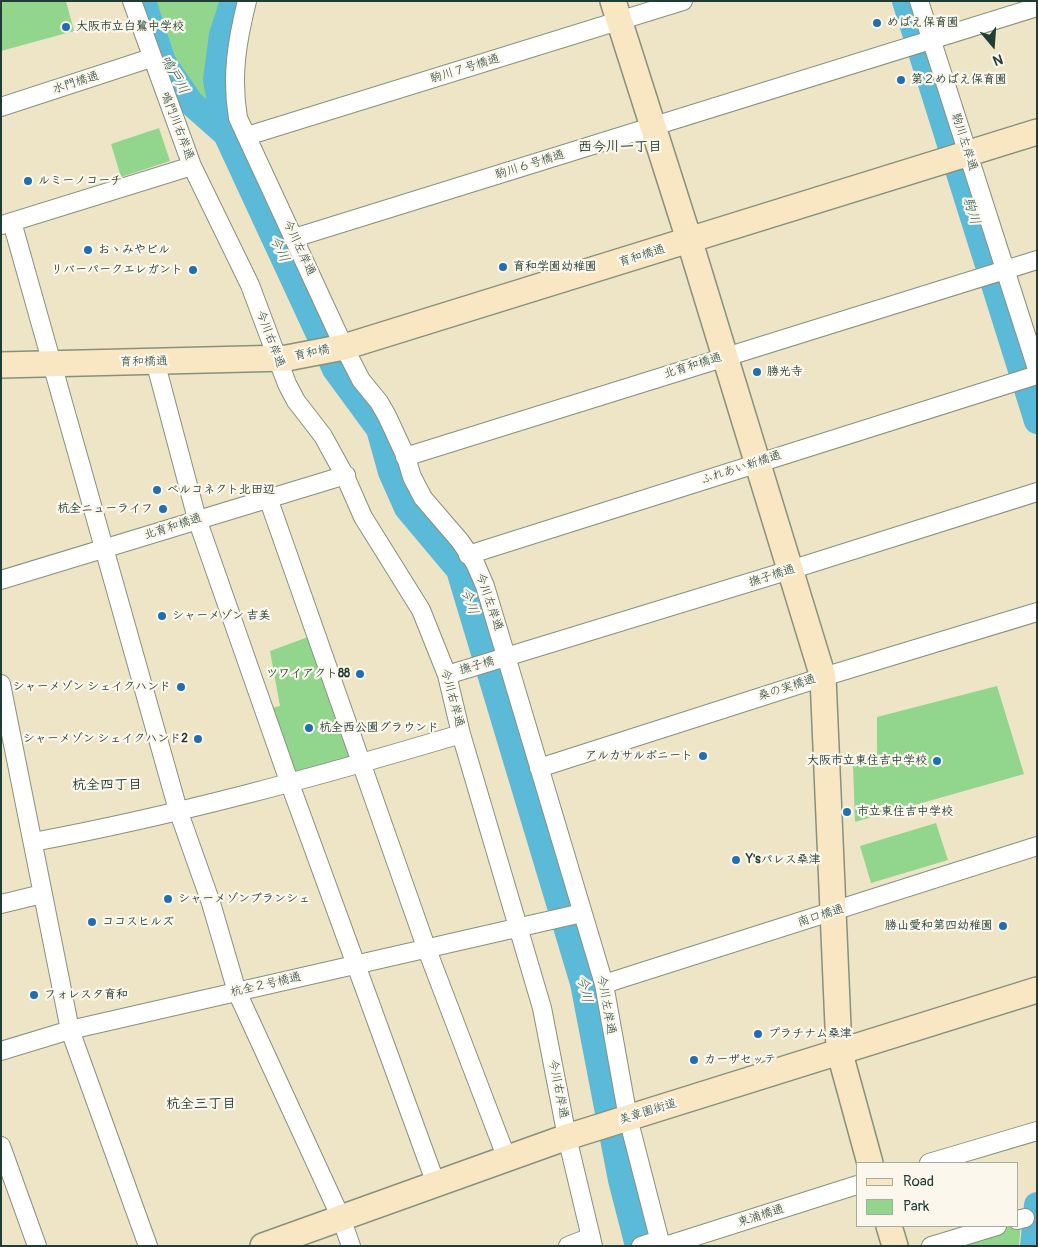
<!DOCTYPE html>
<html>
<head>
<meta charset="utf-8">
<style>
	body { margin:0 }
	#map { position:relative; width:1038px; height:1247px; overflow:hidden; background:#eee5c6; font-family:Pangolin,sans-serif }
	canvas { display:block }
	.frame { position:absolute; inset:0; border:2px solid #1f3d34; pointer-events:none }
	.legend { position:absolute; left:856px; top:1162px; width:162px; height:65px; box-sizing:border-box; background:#fbf7ec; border:1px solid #a3ada2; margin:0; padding:6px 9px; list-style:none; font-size:15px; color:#1f3d34 }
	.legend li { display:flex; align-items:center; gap:10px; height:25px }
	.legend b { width:25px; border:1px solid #a3ada2 }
	.north { position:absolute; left:968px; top:20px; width:50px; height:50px; -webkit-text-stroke:4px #fbf7ec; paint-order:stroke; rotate:162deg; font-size:14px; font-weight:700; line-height:20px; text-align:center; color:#1f3d34 }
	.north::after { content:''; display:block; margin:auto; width:18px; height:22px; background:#1f3d34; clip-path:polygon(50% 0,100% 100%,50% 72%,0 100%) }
</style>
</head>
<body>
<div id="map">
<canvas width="1038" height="1247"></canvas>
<div class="frame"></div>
<ul class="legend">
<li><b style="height:6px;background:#f9e7c3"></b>Road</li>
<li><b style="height:14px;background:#92d58d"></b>Park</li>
</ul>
<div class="north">N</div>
</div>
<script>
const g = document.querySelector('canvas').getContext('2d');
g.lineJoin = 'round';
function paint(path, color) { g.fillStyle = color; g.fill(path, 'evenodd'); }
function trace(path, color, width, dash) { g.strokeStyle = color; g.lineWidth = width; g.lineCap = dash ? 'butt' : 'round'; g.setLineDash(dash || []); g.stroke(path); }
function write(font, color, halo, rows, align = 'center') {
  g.font = font + ' Pangolin,"Klee One",sans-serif'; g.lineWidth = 4.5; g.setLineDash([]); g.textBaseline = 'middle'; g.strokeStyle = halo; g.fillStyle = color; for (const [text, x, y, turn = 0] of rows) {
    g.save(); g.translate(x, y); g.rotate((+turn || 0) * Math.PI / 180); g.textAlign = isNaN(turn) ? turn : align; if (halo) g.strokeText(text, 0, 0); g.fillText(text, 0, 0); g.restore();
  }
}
paint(new Path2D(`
	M1 1H66L74 31 1 51Z
	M155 1H223C212 38 203 72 209 110 177 85 167 38 155 1Z
	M159 128 170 161 121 177 111 144Z
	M308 637 350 755 347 761 301 775 292 771 272 708 280 706 270 651Z
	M997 686 1024 774 855 822 853 764 877 762V717Z
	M936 823 948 860 871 883 860 846Z
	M1021 1222 1019 1246H946L1010 1226H1017Z`), '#92d58d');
trace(new Path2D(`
	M143 1 163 62 191 103 226 134
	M233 1 222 35 216 80 226 134 335 369 379 429 391 472 407 508 459 570 583 983 621 1180 638 1246
	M905 1 1037 421
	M1033 1246 1037 1205`), '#5abad8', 26);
const street = new Path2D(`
	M132 1 192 166 250 285 287 384 296 401 323 436 345 476 363 517 421 610 447 675 461 734 542 1008 567 1137 593 1246
	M247 1C237 41 231 76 238 118L344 347 361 380 379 402 387 416 406 457 412 477 423 498 460 541 475 563 485 586 604 984 628 1118 661 1246
	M919 1 1037 369
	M1 107 151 58
	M247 136 683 1
	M12 222 178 810 211 903 237 992 341 1218 351 1246
	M2 225 192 166
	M294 238 1037 7
	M155 361 197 519 290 784 436 1184
	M405 457 1037 260
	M268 498 426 947 507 1159
	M468 555 1037 375
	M1 580 346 475
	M447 675 790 570 1037 492
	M1 684 70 1030 148 1246
	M539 768 823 677 1037 612
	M33 842C178 815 320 776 461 734
	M1 904 42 894
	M604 984 1037 846
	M1 1051 70 1030 582 913
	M1 1146 37 1246
	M929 1163 1037 1131
	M1017 1220 1025 1218
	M568 1246 591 1237
	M641 1246 659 1240
	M665 1246 857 1185
	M931 1246 997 1226`);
const secondary = new Path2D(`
	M613 1 693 252 823 677 839 1050 870 1163
	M1 365 287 358 344 347 1037 132
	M889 1226 895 1246
	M263 1246 567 1137 1037 990`);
trace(street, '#86917d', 20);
trace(secondary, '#86917d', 28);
trace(street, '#fff', 18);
trace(secondary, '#f9e7c3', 25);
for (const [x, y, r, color] of [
	[877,23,5,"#1f6fb2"],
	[66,27,5,"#1f6fb2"],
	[901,80,5,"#1f6fb2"],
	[28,181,5,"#1f6fb2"],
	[88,250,5,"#1f6fb2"],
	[503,267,5,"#1f6fb2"],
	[193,270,5,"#1f6fb2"],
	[757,372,5,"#1f6fb2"],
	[157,490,5,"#1f6fb2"],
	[163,509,5,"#1f6fb2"],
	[162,616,5,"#1f6fb2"],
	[360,674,5,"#1f6fb2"],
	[181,687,5,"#1f6fb2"],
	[309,728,5,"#1f6fb2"],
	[198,739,5,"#1f6fb2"],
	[703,756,5,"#1f6fb2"],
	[937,761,5,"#1f6fb2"],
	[847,812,5,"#1f6fb2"],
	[736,860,5,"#1f6fb2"],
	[168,899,5,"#1f6fb2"],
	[92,922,5,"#1f6fb2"],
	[1003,926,5,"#1f6fb2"],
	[34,995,5,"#1f6fb2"],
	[758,1034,5,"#1f6fb2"],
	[694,1060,5,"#1f6fb2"]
]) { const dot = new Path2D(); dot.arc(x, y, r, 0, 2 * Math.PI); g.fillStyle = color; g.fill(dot); trace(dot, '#fbf7ec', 2); }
write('bold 12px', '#1f3d34', '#fbf7ec', [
	["めばえ保育園",887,23],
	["大阪市立白鷺中学校",76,27],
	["第２めばえ保育園",911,80],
	["ルミーノコーチ",38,181],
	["おゝみやビル",98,250],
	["育和学園幼稚園",513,267],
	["リバーパークエレガント",183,270,"right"],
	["勝光寺",767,372],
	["ベルコネクト北田辺",167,490],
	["杭全ニューライフ",153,509,"right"],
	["シャーメゾン 吉美",172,616],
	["ツワイアクト88",350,674,"right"],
	["シャーメゾン シェイクハンド",171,687,"right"],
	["杭全西公園グラウンド",319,728],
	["シャーメゾン シェイクハンド2",188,739,"right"],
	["アルカサルボニート",693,756,"right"],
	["大阪市立東住吉中学校",927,761,"right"],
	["市立東住吉中学校",857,812],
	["Y'sパレス桑津",746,860],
	["シャーメゾンブランシェ",178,899],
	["ココスヒルズ",102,922],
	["勝山愛和第四幼稚園",993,926,"right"],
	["フォレスタ育和",44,995],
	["プラチナム桑津",768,1034],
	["カーザセッテ",704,1060]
], 'left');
write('12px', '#1f3d34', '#fbf7ec', [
	["駒川７号橋通",465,69,-17],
	["水門橋通",76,83,-18],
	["鳴門川右岸通",177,126,69],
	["駒川左岸通",964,142,72],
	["駒川６号橋通",530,165,-17],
	["今川左岸通",299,248,65],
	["育和橋通",642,256,-17],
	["今川右岸通",270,339,69],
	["育和橋",312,353,-12],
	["育和橋通",144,362,-1],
	["北育和橋通",693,366,-17],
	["ふれあい新橋通",741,468,-18],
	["北育和橋通",173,527,-18],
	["撫子橋通",772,576,-17],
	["今川左岸通",489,602,71],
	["撫子橋",477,666,-16],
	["桑の実橋通",787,688,-18],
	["今川右岸通",452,698,75],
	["南口橋通",821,916,-18],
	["杭全２号橋通",266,985,-13],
	["今川左岸通",606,1005,80],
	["今川右岸通",558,1089,79],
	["美章園街道",648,1112,-17],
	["東浦橋通",761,1216,-18]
]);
write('italic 14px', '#2e5c5d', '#fbf7ec', [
	["鳴戸川",174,75,60],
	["駒川",971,211,73],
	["今川",279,249,65],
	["今川",469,601,73],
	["今川",584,989,77]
]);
write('bold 14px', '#1f3d34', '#fbf7ec', [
	["西今川一丁目",620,147],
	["杭全四丁目",107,785],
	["杭全三丁目",201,1104]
]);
</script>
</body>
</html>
